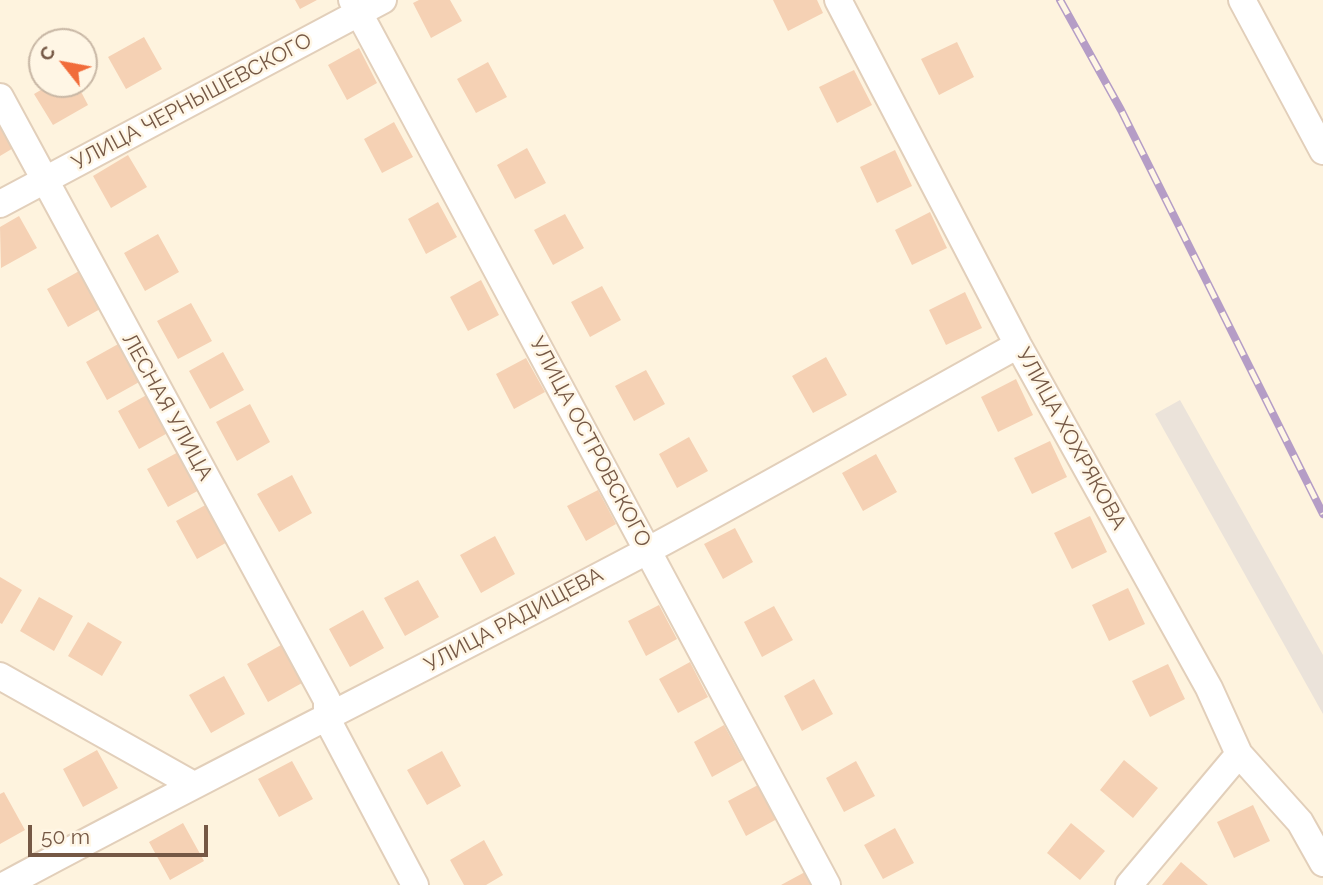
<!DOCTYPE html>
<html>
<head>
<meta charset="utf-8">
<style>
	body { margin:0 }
	#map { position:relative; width:1323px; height:885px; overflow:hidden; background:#fef3de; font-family:Raleway,sans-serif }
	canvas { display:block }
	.north { position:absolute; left:28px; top:28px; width:70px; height:70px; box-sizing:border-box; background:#fff6e5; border:2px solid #c8b7a5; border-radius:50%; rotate:301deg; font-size:19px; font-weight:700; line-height:28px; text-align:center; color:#755845 }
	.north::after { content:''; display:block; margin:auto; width:24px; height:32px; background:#f16c3a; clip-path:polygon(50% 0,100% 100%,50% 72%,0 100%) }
	.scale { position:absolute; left:28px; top:825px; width:180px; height:32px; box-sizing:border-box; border:4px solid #755845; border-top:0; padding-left:9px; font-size:21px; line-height:24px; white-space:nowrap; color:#755845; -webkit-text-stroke:5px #fff6e5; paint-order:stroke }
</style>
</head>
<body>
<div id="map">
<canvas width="1323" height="885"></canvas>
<div class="north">С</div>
<div class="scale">50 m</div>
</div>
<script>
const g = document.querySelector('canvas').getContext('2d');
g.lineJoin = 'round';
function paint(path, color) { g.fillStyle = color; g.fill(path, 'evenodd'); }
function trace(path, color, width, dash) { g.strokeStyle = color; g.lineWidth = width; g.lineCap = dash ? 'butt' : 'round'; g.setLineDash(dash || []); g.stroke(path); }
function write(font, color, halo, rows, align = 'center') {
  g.font = font + ' Raleway,sans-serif'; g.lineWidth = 5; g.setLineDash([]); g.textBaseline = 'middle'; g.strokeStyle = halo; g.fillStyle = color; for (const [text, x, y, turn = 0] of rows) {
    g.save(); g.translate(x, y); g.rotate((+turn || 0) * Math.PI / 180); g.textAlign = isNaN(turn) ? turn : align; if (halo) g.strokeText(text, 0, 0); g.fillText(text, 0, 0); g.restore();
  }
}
paint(new Path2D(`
	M1180 400 1323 655V714L1155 414Z`), '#ebe3da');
paint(new Path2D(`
	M295 0H317L300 9Z
	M419 0H450L462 21 431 38 413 3Z
	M773 0H817L823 13 788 31Z
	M144 37 162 69 126 89 108 57Z
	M957 42 974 77 939 95 921 59Z
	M359 48 377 83 347 100 328 65Z
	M488 62 507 97 476 113 457 79Z
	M854 70 872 105 837 123 819 87Z
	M51 84H77L88 105 53 125 34 94Z
	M0 114 20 144 0 156Z
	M394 122 413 157 382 173 364 139Z
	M527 148 546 183 515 199 497 165Z
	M895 150 912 186 877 203 860 167Z
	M128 155 147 187 111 208 93 176Z
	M438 202 457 237 426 254 408 219Z
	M930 212 947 248 912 265 895 230Z
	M565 214 584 248 553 265 534 230Z
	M19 216 37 248 1 268 0 227Z
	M158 234 179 272 145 291 124 253Z
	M81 270 102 308 68 327 47 289Z
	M481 280 499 315 468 331 450 297Z
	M602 286 621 320 590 337 571 302Z
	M965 292 982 328 946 345 929 310Z
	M191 303 212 341 178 359 157 321Z
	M120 343 141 381 107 400 86 362Z
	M223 352 244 390 210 409 189 371Z
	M826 357 847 395 813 413 792 376Z
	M526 358 545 392 514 409 496 374Z
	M646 370 665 404 634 421 615 386Z
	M1016 379 1033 415 998 432 981 397Z
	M152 392 173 430 139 449 118 411Z
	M250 404 270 442 237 461 216 422Z
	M689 437 708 471 677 488 659 454Z
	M1050 441 1067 477 1032 494 1014 458Z
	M182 450 203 488 168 507 147 469Z
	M876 454 897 492 863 511 842 473Z
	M292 475 312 513 279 532 257 494Z
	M598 490 616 524 586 541 567 506Z
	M211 502 231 540 197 559 176 521Z
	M1090 516 1107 552 1072 569 1054 533Z
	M735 528 753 562 723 579 704 544Z
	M495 536 515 574 481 593 460 555Z
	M0 577 22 590 2 624 0 623Z
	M418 580 439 617 405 636 384 598Z
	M1128 588 1145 624 1109 641 1092 605Z
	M39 597 73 616 54 651 20 631Z
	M659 605 677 639 646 656 628 621Z
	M774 606 793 640 762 657 744 622Z
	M363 610 384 648 350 667 329 629Z
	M88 622 122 642 102 676 68 656Z
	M281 645 302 683 268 702 247 664Z
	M690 662 708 697 678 713 659 679Z
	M1168 664 1185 699 1150 717 1132 681Z
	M224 676 245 714 211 733 189 695Z
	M814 679 833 714 802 731 784 696Z
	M724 725 743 760 712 777 694 742Z
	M97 750 118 788 83 807 63 769Z
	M442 751 461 786 427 805 407 770Z
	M1124 760 1158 788 1133 818 1100 790Z
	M292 761 313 799 279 817 258 779Z
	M856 761 875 796 844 812 826 778Z
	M758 785 777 819 746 836 728 801Z
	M4 792 25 830 0 844V794Z
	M1253 805 1270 841 1234 858 1217 822Z
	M183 823 204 861 170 880 149 842Z
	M1071 823 1105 851 1080 880 1047 853Z
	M895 828 914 863 883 879 864 845Z
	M484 840 503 875 486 885H464L450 860Z
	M1181 862 1208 885H1162Z
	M805 872 811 885H781Z`), '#f5d1b4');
const street = new Path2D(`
	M352 0 827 885
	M838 0 1018 345 1209 688 1239 754 1300 822 1323 863
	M1242 0 1323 151
	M0 97 327 700V719L415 885
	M0 204 383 0
	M0 676 192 784
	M5 885C217 771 432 665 645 552 770 485 893 414 1018 345
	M1129 885 1239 754`);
trace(street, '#e2cfba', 30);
trace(street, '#fff', 26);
const rail = new Path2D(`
	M1060 0 1121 110 1323 514`);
trace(rail, '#b59dc6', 8);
trace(rail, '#fff6e5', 5, [16]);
write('21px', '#755845', '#fff6e5', [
	["УЛИЦА ЧЕРНЫШЕВСКОГО",192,102,-28],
	["ЛЕСНАЯ УЛИЦА",167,407,61],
	["УЛИЦА ХОХРЯКОВА",1071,439,61],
	["УЛИЦА ОСТРОВСКОГО",590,442,62],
	["УЛИЦА РАДИЩЕВА",514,620,-28]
]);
</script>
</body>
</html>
